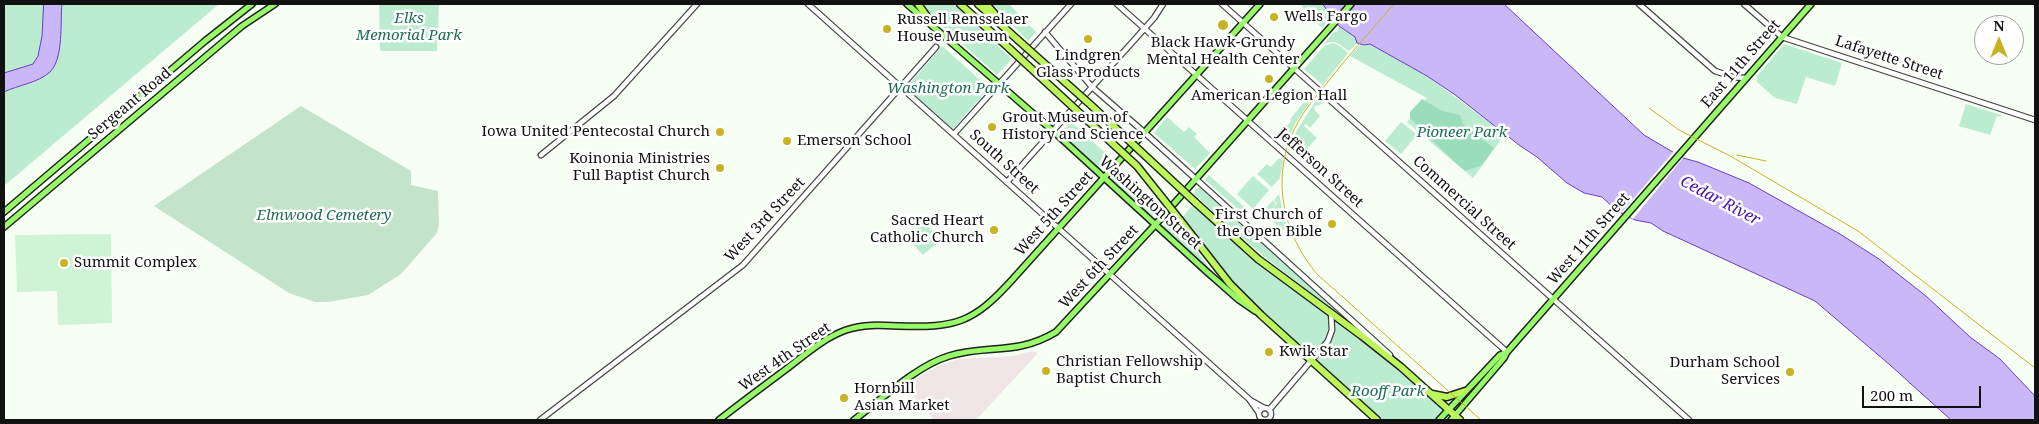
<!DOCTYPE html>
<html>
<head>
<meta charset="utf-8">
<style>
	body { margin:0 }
	#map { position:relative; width:2039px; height:424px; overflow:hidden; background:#f7fff4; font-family:"Noto Serif",serif }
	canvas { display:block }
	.frame { position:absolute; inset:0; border:5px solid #111; pointer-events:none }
	.north { position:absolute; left:1974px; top:15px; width:50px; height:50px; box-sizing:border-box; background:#fff; border:1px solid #a0a0a0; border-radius:50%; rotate:0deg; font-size:14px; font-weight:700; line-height:20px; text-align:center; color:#111 }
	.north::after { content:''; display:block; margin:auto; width:18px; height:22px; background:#c7b222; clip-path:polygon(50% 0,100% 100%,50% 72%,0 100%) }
	.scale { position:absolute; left:1862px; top:386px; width:119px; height:22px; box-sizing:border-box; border:2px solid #111; border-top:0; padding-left:6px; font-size:15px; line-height:18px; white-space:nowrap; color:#111; -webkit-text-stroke:4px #fff; paint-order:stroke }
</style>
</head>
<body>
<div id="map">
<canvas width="2039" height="424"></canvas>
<div class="frame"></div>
<div class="north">N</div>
<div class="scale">200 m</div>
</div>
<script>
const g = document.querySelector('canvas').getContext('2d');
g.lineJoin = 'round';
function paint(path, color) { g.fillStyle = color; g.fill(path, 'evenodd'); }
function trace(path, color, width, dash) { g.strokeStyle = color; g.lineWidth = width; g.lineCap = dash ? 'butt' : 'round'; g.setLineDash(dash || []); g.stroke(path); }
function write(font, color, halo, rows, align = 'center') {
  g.font = font + ' "Noto Serif",serif'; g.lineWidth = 5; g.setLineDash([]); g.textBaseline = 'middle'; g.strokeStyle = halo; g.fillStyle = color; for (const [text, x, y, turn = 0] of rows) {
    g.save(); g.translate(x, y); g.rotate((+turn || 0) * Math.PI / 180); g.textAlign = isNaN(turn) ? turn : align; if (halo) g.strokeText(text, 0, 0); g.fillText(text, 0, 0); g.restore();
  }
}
paint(new Path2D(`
	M1032 351 1038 353 976 420H934L904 385 938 366 959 359 1013 356Z`), '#efe5e7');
paint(new Path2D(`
	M4 4H219L4 186Z
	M379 4H439L437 51H383L380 50Z
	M922 4H953L1012 59 997 75 938 22Z
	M992 4H1009L1036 32 1028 41Z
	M1301 4H1323L1333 15 1322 28 1305 11Z
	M1339 26 1355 37 1357 43 1349 51C1340 44 1334 38 1323 45L1335 31 1337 32Z
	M1333 43 1340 46 1348 53 1323 85 1304 69 1324 46Z
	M1361 44H1370L1427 76 1505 134 1473 178 1407 122 1427 98 1350 56Z
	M1784 44 1842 63 1835 86 1806 77 1797 104 1775 98 1757 82V76Z
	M942 46 989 88 952 130 906 88Z
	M1311 94 1314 96 1296 122 1286 145 1272 132 1281 137 1286 131 1284 129 1291 121 1290 119Z
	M1317 99 1322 103 1320 105 1315 106 1314 109 1320 116 1310 128 1306 124 1304 126 1317 138 1299 157 1289 148 1297 130Z
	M1966 104 2001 115V117L1997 116 1990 135 1959 126Z
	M1167 117 1184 132 1189 127 1197 134 1194 137 1210 153 1195 169 1154 133Z
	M1071 122 1111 158 1099 170 1061 136 1060 134Z
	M1401 122 1415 133 1416 136 1401 154 1385 141Z
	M1279 158 1283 161 1280 178 1272 187 1257 174 1267 164 1271 167Z
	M1121 169 1151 202 1157 201 1161 205 1152 216 1112 180Z
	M1209 175 1250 212 1246 216 1205 180Z
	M1253 176 1269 190 1253 209 1237 194Z
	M1199 187 1340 313V314C1288 277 1239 238 1193 193Z
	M1279 194 1287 228 1282 230 1267 216 1265 218 1261 214 1273 200 1276 203 1273 208 1277 203 1274 200Z
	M1195 202 1258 259 1362 336 1460 420H1377L1246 299 1180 220Z
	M1171 218 1215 275V276L1162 228Z
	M923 222 941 240 923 255 906 237Z`), '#bbeccf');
paint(new Path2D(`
	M1422 99 1442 111 1460 115 1463 124 1494 148 1482 165 1465 171C1445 154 1429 136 1410 118V112Z`), '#9addba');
paint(new Path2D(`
	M301 106 411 171V185L438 191 439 224 437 233 401 274 368 295 328 302H315L289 293 154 206Z`), '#c3e3cb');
paint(new Path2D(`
	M111 234 112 323 58 325 57 291 17 292 15 235Z`), '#cef3d7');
const water = new Path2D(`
	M44 4H62C60 22 64 58 50 72 38 83 18 85 4 92V73L33 64 38 56 42 36Z
	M1323 4H1504L1644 135 1683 158 1698 162 1749 183 1840 234 1879 259 1926 296 1970 337 2000 359 2035 396V420H1951L1890 365 1815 301 1663 231 1651 223 1635 220 1617 211 1602 197 1584 193 1567 183 1537 157 1519 145 1454 94 1427 76 1370 44 1364 45 1357 43 1355 37 1339 26Z`);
paint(water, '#cab7f8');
trace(water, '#6b3bd2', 1);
paint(new Path2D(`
	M1674 151 1683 158 1633 219 1622 212Z`), '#f7fff4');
const minor = new Path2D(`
	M808 4 1249 399 1259 413
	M1117 4 1507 352
	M1222 4 1689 420
	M1639 4 1715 71 1733 77 1745 78
	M1744 4 1782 37 2035 120
	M1045 32 1092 87 1145 133 1390 355
	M954 134 1071 4
	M541 155 614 96 697 4
	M1007 182 1154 18 1163 4
	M1250 400 1264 408
	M1259 414a6 6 0 1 1 12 0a6 6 0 1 1-12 0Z
	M1269 410 1328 341 1332 330 1331 313
	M540 420 743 265 936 47`);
const major = new Path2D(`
	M907 4 1052 130 1206 271 1239 300 1255 311
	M4 212 205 41 252 4
	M4 227 242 26 275 4
	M719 420C742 402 765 385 789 367 807 353 824 338 846 330 863 324 880 325 898 326 956 328 973 323 1012 280L1260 4
	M854 420C882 399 916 366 949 356 988 344 1016 356 1056 332L1156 224 1351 4
	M1439 420 1500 355 1507 352
	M1451 420 1504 358 1507 352 1811 4`);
const highway = new Path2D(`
	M918 4 933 25
	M960 4 1010 49
	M978 4 1018 40
	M986 4 999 19
	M1195 202 1258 259 1362 336 1401 367 1460 420
	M1180 220 1230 284 1261 315 1377 420
	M1432 394 1447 397 1465 391`);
trace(minor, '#444', 7);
trace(major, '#222', 8);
trace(highway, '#222', 9);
trace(minor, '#fff', 4.5);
trace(major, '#97fc67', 5);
trace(highway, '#bcf859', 6);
trace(new Path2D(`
	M1394 4C1370 32 1345 59 1323 88 1313 100 1303 112 1296 126 1270 175 1282 234 1318 275L1481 420
	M1649 108 1679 130 1732 157 1858 231 2035 368
	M1737 155 1766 161`), '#c7b222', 1);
const highwayBridge = new Path2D(`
	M1018 40 1093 107 1195 202
	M1010 49 1137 166 1180 220`);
trace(highwayBridge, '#222', 9, []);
trace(highwayBridge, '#bcf859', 6);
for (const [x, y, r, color] of [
	[1274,17,5,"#c7b222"],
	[1223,25,6,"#c7b222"],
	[887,29,5,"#c7b222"],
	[1088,39,5,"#c7b222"],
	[1269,79,5,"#c7b222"],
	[992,127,5,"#c7b222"],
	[720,132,5,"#c7b222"],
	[787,141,5,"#c7b222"],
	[720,168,5,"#c7b222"],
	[1332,224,5,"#c7b222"],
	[994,230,5,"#c7b222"],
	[64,263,5,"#c7b222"],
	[1269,352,5,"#c7b222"],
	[1046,371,5,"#c7b222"],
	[1790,372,5,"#c7b222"],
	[844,398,5,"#c7b222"]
]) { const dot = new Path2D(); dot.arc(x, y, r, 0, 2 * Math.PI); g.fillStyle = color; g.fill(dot); trace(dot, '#fff', 2); }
write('15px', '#111', '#fff', [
	["Wells Fargo",1284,17],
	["Russell Rensselaer",897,20],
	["House Museum",897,37],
	["Black Hawk-Grundy",1223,43,"center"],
	["Mental Health Center",1223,60,"center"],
	["Lindgren",1088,56,"center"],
	["Glass Products",1088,73,"center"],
	["American Legion Hall",1269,96,"center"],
	["Grout Museum of",1002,118],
	["History and Science",1002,135],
	["Iowa United Pentecostal Church",710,132,"right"],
	["Emerson School",797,141],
	["Koinonia Ministries",710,159,"right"],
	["Full Baptist Church",710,176,"right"],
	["First Church of",1322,215,"right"],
	["the Open Bible",1322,232,"right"],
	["Sacred Heart",984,221,"right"],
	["Catholic Church",984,238,"right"],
	["Summit Complex",74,263],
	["Kwik Star",1279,352],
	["Christian Fellowship",1056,362],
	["Baptist Church",1056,379],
	["Durham School",1780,363,"right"],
	["Services",1780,380,"right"],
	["Hornbill",854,389],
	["Asian Market",854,406]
], 'left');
write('italic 15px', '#1d6c55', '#fff', [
	["Elks",409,19],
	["Memorial Park",409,36],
	["Washington Park",948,89],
	["Pioneer Park",1462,133],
	["Elmwood Cemetery",324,216],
	["Rooff Park",1388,392]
]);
write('15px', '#111', '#fff', [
	["Lafayette Street",1889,58,18],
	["East 11th Street",1741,64,-49],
	["Sergeant Road",130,104,-40],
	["South Street",1004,162,42],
	["Jefferson Street",1320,168,42],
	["Washington Street",1150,203,42],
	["Commercial Street",1464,203,42],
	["West 5th Street",1054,214,-48],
	["West 3rd Street",765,220,-47],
	["West 11th Street",1589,239,-49],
	["West 6th Street",1099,267,-47],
	["West 4th Street",785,357,-35]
]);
write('italic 16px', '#4914a8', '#fff', [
	["Cedar River",1720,201,28]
]);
</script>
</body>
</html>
